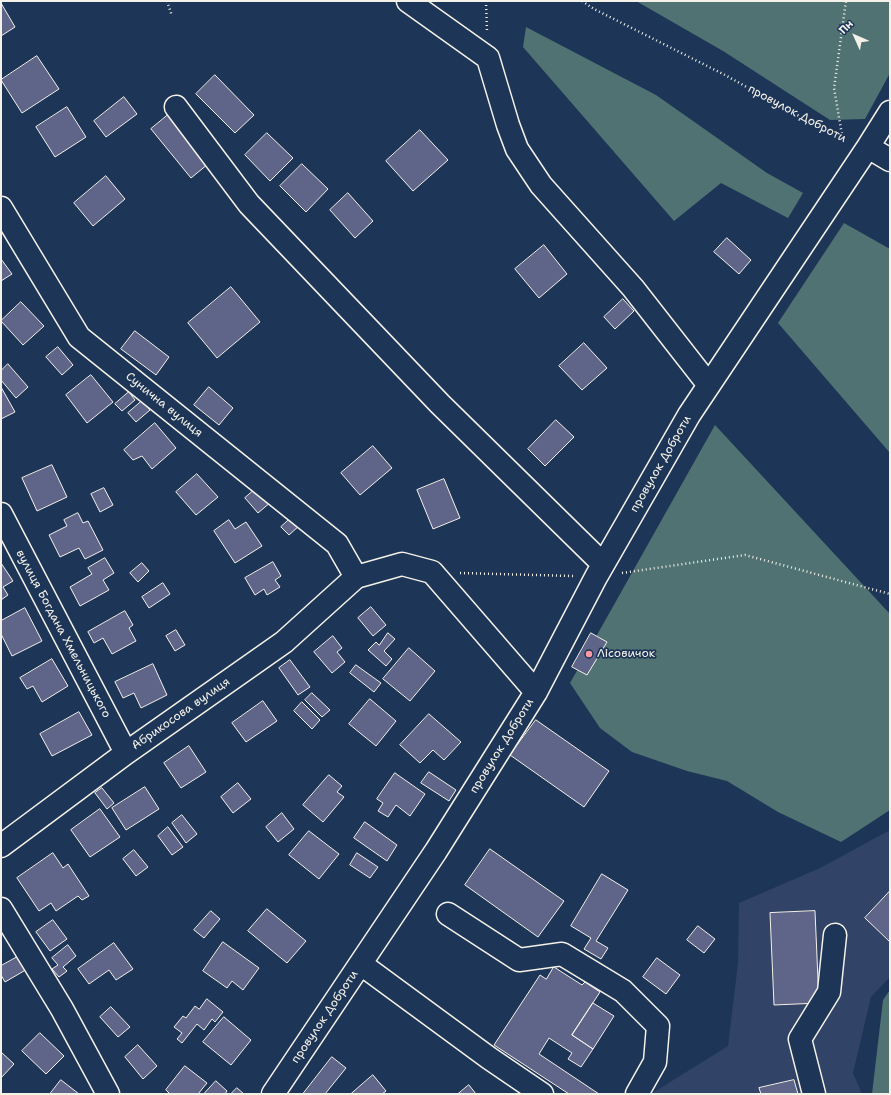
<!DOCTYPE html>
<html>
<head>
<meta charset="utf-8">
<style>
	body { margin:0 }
	#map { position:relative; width:891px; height:1095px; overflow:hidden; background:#1d3557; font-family:"Shantell Sans",sans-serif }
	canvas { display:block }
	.frame { position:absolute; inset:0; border:2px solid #f4f1e8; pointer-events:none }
	.north { position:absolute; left:835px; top:16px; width:40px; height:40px; -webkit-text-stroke:3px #1d3557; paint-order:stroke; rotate:315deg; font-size:11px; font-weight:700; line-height:16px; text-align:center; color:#f4f1e8 }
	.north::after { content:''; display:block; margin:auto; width:14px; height:18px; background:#f4f1e8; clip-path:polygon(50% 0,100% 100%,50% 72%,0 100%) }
</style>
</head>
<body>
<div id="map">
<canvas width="891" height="1095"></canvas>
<div class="frame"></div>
<div class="north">Пн</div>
</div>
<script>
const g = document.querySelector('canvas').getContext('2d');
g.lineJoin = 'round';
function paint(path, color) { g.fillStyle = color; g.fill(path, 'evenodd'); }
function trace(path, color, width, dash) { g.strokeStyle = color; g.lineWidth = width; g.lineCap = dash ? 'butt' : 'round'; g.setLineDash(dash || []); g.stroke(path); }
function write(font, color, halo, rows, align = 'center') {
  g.font = font + ' "Shantell Sans",sans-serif'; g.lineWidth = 3.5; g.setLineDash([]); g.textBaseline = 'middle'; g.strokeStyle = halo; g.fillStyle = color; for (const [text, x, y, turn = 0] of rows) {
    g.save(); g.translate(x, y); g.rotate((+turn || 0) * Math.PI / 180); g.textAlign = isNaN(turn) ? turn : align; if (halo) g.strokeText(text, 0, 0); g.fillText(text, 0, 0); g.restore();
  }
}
paint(new Path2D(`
	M890 830V977L871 997 853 1073 862 1094H653L654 1092 728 1046 738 963 739 903 820 868Z`), '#314366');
paint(new Path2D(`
	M636 1H890V73L865 119 830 120 723 51Z
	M526 27 656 95 767 173 803 193 788 218 721 183 674 221 523 47Z
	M844 223 890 249V453L778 323Z
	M715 425 890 614V810L841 842 778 812 727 781 687 771 632 752 600 728 570 683Z
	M890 990V1094H872L883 1000Z`), '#507272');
const building = new Path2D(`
	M1 3 15 27 1 36Z
	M37 56 59 89 22 113 1 80Z
	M215 75 254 115 235 133 196 94Z
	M124 97 137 114 106 137 94 121Z
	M67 107 86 137 55 157 36 127Z
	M168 115 208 164 191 178 151 129Z
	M420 130 448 160 413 191 386 161Z
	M267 133 293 158 270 181 245 155Z
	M302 164 328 189 306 212 280 186Z
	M106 176 125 199 93 226 74 203Z
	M348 193 373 221 355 238 330 210Z
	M727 238 751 260 739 274 714 252Z
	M544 245 567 274 539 298 515 269Z
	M1 259 12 274 1 281Z
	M231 287 260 322 217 358 188 323Z
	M623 299 634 311 615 329 604 317Z
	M21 302 44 326 23 345 1 321Z
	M135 331 169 357 156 375 121 349Z
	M584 343 607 368 582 390 559 366Z
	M58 347 73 365 62 375 46 357Z
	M8 364 28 387 16 398 1 380V371Z
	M91 375 113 402 87 423 66 395Z
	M1 387 15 412 1 419Z
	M209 387 233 408 219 425 194 405Z
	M129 392 135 400 122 411 115 404Z
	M142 401 150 410 136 422 128 413Z
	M556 420 574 437 545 466 528 449Z
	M155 423 176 448 152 469 142 456 133 460 124 450Z
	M373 446 392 468 360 495 341 473Z
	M52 465 67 497 37 511 22 478Z
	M197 474 218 497 196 515 176 492Z
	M444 479 460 518 433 529 417 490Z
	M259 486 272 501 258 513 245 498Z
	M104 488 113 505 100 512 91 494Z
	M78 513 83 523 88 521 103 550 85 559 79 548 60 557 49 535 67 526 64 520Z
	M292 517 300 525 289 535 281 527Z
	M229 520 235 529 246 522 262 546 235 563 214 531Z
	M105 558 114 573 103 580 109 590 80 606 70 587 92 574 88 568Z
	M273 562 281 576 275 580 280 587 267 595 264 589 255 595 245 578Z
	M1 563 13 581 3 587 8 595 1 600Z
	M142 563 149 571 138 582 130 573Z
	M163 583 170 594 149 608 142 597Z
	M371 607 386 625 373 636 358 618Z
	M25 608 42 641 12 656 1 634V621Z
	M125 611 133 625 129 628 136 641 112 654 103 638 94 643 88 632Z
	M176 630 185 645 175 651 166 636Z
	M388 633 395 639 384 651 392 659 386 666 368 650 376 642 379 645Z
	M591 633 607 642 587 675 572 667Z
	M333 636 342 648 337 652 345 662 332 673 314 652Z
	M409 648 435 671 410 701 383 679Z
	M52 659 68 686 42 702 33 686 27 689 20 678Z
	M290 660 310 687 298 695 279 668Z
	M153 664 167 695 141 708 134 693 123 698 115 682Z
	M356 665 381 683 374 692 350 673Z
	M312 693 330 710 322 717 305 700Z
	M370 699 396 721 376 746 349 724Z
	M263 701 277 721 246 742 232 723Z
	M302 702 320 720 312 729 294 711Z
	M79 712 92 735 52 756 40 734Z
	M429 714 461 742 444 760 433 750 420 763 400 745Z
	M536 720 609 771 584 807 510 755Z
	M189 746 206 772 181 788 164 763Z
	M429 772 456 790 449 801 421 783Z
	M395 773 425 794 410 816 396 805 388 817 378 811 383 803 377 799Z
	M329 775 342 786 337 792 344 797 323 822 303 805Z
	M238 783 251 799 233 813 221 797Z
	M145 787 159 809 126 830 112 808Z
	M102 788 114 803 107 809 95 793Z
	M100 809 120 837 90 857 71 830Z
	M282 813 294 829 278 842 266 827Z
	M182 815 197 834 186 843 172 823Z
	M365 822 397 845 387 861 354 838Z
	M168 827 183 847 172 855 158 836Z
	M309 831 339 854 319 879 289 855Z
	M490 849 564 901 538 937 465 885Z
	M134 850 148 867 136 876 123 859Z
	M53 853 63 868 68 864 89 896 82 900 78 896 56 911 51 903 39 911 17 878Z
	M357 853 378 867 370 878 350 865Z
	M602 874 628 890 596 941 608 948 601 959 584 949 591 938 571 926Z
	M890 891V942L865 918Z
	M267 909 306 941 287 963 248 931Z
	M211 911 220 919 204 938 194 930Z
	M815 911 819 1003 774 1005 770 913Z
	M53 920 67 939 50 951 36 932Z
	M698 926 715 939 704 953 687 940Z
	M223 942 259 968 243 990 232 981 227 988 203 971Z
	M114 943 133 969 116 980 109 970 89 984 78 969Z
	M68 945 76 956 63 967 67 971 59 977 52 969 58 965 52 958Z
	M21 955 29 968 5 982 1 975V966Z
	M657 958 680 975 666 994 643 977Z
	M554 967 582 985 585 982 600 992 572 1035 593 1049 581 1067 568 1059 572 1053 549 1038 539 1054 599 1094H569L494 1045 540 975 546 979Z
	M207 999 223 1012 215 1022 212 1019 204 1030 197 1024 182 1043 177 1039 182 1033 174 1027 183 1016 186 1018 195 1006 199 1009Z
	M593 1003 614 1016 593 1049 572 1035Z
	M111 1007 130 1027 118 1037 100 1017Z
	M224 1017 251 1040 231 1065 203 1042Z
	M40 1033 64 1056 46 1074 22 1051Z
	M138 1045 157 1066 143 1079 125 1057Z
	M1 1052 14 1064 1 1078Z
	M332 1057 346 1068 325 1094H303Z
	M185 1066 207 1083 198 1094H170L166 1090Z
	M373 1075 386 1091 382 1094H351Z
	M61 1080 79 1094H50Z
	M794 1080 798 1094H761L759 1088Z
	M216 1081 227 1091 225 1094H204Z
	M469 1085 476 1094H458Z
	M237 1088 244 1094H231Z`);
paint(building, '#5f6489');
trace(building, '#f4f1e8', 1);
const minor = new Path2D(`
	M408 1 488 58 508 125 517 149 541 185 633 288 708 384
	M176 107 249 204 440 404 603 564
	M890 112 868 147 890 160
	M1 208 79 337 337 544 356 577
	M1 514 126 753
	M1 846 126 753 284 642 356 577 402 564 432 572 536 692
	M1 909 62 1009 108 1094
	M448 914 519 960 562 954 623 991 658 1026 655 1062 637 1094
	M361 964 489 1058 542 1094
	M273 1094 436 851 536 692 596 577 689 415 868 147
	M814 1094 800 1039 829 992 835 935`);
trace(minor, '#f4f1e8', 25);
trace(new Path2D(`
	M167 1 172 16
	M486 1 487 32
	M582 1 594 9 725 75 846 142
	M843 141 834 88 846 1
	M460 573 573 576
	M622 573 745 555 890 594`), '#f4f1e8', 2.5, [1, 3]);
trace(minor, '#1d3557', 22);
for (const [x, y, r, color] of [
	[589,654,4,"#ff9aa2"]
]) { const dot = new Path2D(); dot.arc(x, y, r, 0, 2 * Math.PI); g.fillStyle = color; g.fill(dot); trace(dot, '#1d3557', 1.5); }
write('12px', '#f4f1e8', '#1d3557', [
	["провулок Доброти",797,114,28],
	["Сунична вулиця",164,405,39],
	["провулок Доброти",661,464,-60],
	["вулиця Богдана Хмельницького",63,634,62],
	["Абрикосова вулиця",181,714,-35],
	["провулок Доброти",502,746,-58],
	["провулок Доброти",325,1017,-56]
]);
write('12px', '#f4f1e8', '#1d3557', [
	["Лісовичок",597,654]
], 'left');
</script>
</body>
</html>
